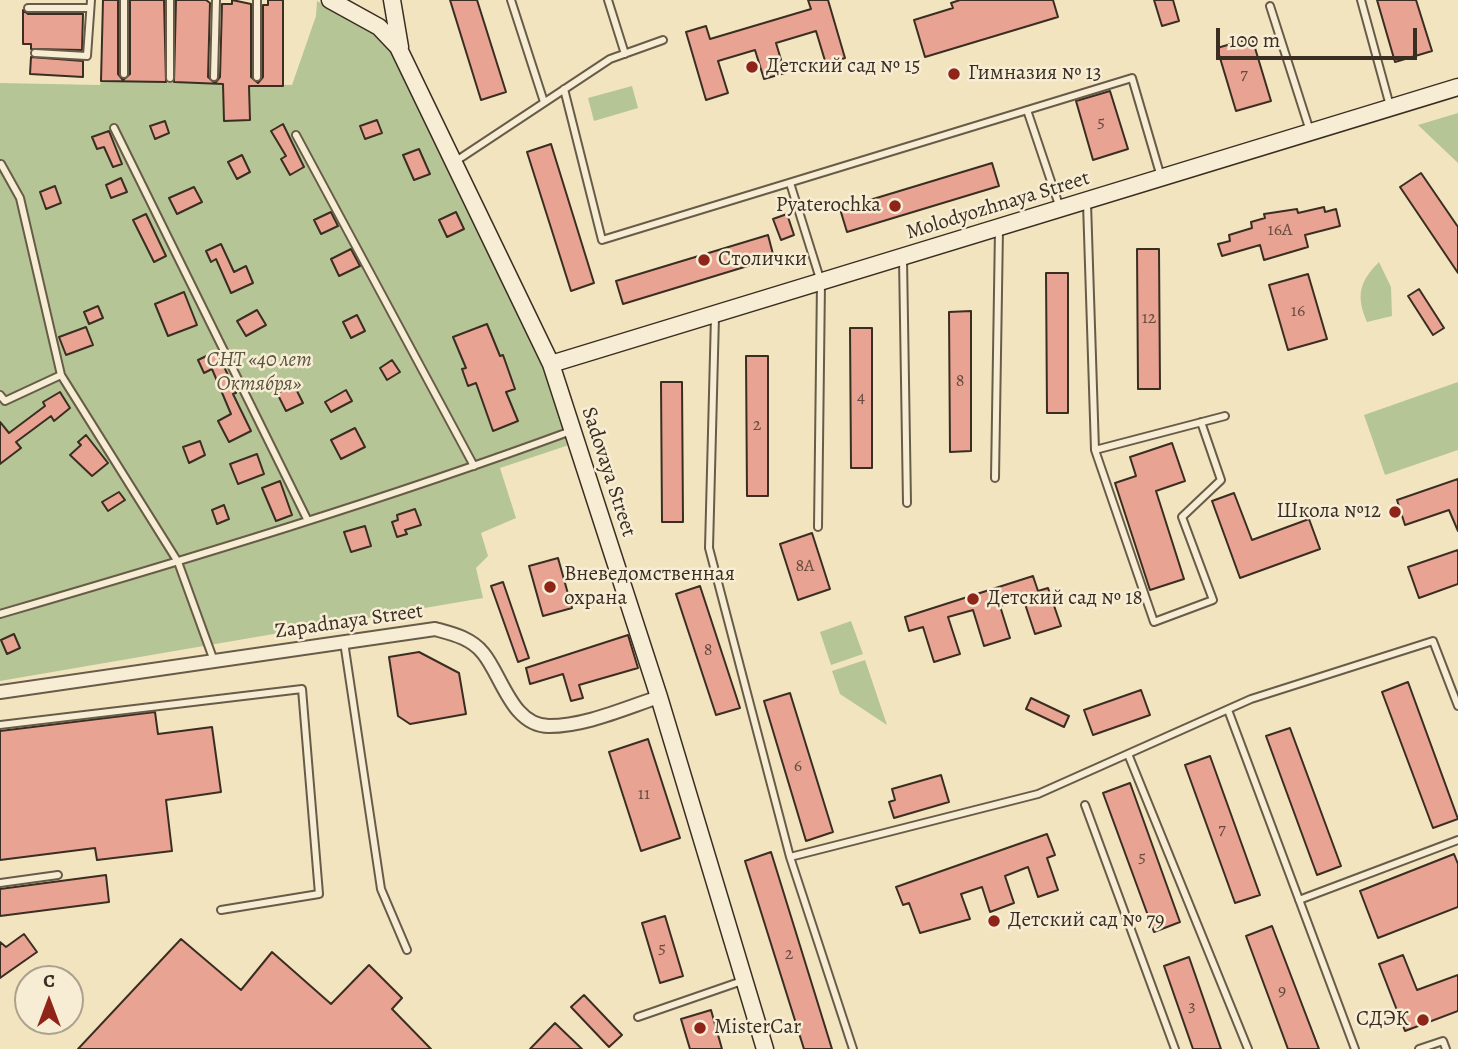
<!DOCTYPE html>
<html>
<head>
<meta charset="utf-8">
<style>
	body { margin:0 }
	#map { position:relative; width:1458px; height:1049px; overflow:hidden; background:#f2e4bf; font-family:Alegreya,serif }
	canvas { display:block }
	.north { position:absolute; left:14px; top:965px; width:70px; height:70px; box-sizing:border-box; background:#f7edd5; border:2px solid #aba18d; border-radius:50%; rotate:0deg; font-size:19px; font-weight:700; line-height:28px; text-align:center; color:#3a2e22 }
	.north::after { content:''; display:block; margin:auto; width:24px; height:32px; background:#8f2418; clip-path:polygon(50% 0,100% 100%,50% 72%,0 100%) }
	.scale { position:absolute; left:1216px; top:28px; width:201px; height:32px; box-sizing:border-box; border:4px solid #3a2e22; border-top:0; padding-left:9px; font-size:21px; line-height:24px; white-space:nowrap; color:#3a2e22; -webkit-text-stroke:5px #f7edd5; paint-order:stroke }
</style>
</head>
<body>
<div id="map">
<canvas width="1458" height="1049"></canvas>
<div class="north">С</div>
<div class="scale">100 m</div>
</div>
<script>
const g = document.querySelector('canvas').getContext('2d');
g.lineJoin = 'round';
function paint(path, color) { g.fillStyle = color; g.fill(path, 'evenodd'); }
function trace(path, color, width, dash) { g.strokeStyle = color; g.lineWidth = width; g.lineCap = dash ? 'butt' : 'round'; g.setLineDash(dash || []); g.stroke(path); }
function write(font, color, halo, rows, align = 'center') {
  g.font = font + ' Alegreya,serif'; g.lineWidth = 5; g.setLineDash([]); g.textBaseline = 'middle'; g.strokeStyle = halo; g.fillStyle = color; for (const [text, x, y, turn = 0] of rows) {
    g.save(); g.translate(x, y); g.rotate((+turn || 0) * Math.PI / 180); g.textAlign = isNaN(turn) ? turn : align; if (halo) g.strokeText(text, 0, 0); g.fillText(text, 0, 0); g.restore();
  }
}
paint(new Path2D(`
	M317 1 385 40 543 368 572 444 500 468 516 518 481 533 488 556 476 568 483 598 0 681V83L100 85 101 80H115L292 85 316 16Z
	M632 86 638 108 594 121 588 98Z
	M1458 113V163L1418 125Z
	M1379 262 1391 287 1392 316 1367 322C1356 296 1359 282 1379 262Z
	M1458 382V450L1385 475 1364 415Z
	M851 621 863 654 831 665 820 632Z
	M865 660 887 725 840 694 832 671Z`), '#b6c596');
const building = new Path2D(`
	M103 0H118V74L123 80 130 74V0H164L166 82 101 81Z
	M176 0H206L210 3 208 77 215 83 220 77 222 4H232V0L251 4V77L258 83 263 77V5H268V0H283V86H249L250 120 224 121 223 84 174 82Z
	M450 0H477L506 92 481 100Z
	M808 0H828L845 58 826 64 816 31 776 43 785 73 764 79 755 50 718 61 728 93 706 100 686 32 706 26 710 39 811 9Z
	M960 0H1053L1058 17 925 57 914 20 953 8 951 3Z
	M1154 0H1173L1179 21 1162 26Z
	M1377 0H1416L1432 51 1395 62Z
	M23 10 28 14H83L82 50 31 49V44H23Z
	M1252 38 1271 101 1236 111 1217 48Z
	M31 57 83 61V77L30 74Z
	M1110 91 1128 149 1093 160 1076 101Z
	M377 120 382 133 365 139 360 126Z
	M165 121 169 133 155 139 150 126Z
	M283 124 304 167 290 175 281 159 286 156 271 131Z
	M109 131 122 164 113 167 104 147 97 149 92 137Z
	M551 144 594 283 571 291 527 152Z
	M419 149 430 174 414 180 403 155Z
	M242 155 250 172 237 179 228 162Z
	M992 163 999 186 847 232 840 209Z
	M1421 173 1458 227V273L1400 187Z
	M121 178 127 192 111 198 106 185Z
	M55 186 61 203 46 209 40 192Z
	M194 187 202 202 177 214 169 198Z
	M1324 207 1325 212 1336 209 1340 226 1305 235 1308 247 1264 260 1260 245 1222 256 1218 244 1230 241 1229 235 1252 228 1251 222 1265 218 1264 214 1297 209 1298 213Z
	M331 212 338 226 321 234 314 220Z
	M456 212 464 229 447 237 439 220Z
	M146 214 166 256 154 262 133 220Z
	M787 214 794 235 781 240 773 219Z
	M768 235 774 258 623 304 616 281Z
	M221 244 234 272 246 266 253 283 231 293 216 259 211 262 206 251Z
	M351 249 360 266 339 276 331 259Z
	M1137 249H1159L1160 389H1138Z
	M1046 273H1068V413H1047Z
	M1308 274 1327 339 1288 350 1269 285Z
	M1419 289 1444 328 1433 335 1408 296Z
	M184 292 197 325 168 336 155 304Z
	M98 306 103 318 89 324 84 312Z
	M257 310 266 325 246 336 237 321Z
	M971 311V451L950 452 949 312Z
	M357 315 365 331 351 338 343 322Z
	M487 324 500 356 503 355 515 389 506 392 518 421 493 431 476 383 468 386 462 369 466 368 453 337Z
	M86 327 93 345 66 355 59 337Z
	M850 328H872V468H851Z
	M217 351 236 393 233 394 251 431 229 442 218 421 231 414 212 369 204 373 198 360Z
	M746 356H768V496H747Z
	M392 360 400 372 387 380 380 368Z
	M661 382H682L683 522H662Z
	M294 385 303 403 286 411 277 393Z
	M346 390 352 401 331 412 325 402Z
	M60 392 70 408 54 421 51 416 16 442 21 448 0 464V422L9 433 45 406 43 402Z
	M355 428 365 447 341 459 331 440Z
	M86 435 108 463 92 476 70 455 81 445 78 442Z
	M200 441 205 455 189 463 183 447Z
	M1172 443 1185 481 1156 491 1184 579 1150 590 1115 483 1136 476 1130 457Z
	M257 454 264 474 238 484 230 464Z
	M1458 479V531L1449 510 1405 525 1397 500Z
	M280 481 292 515 276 521 262 488Z
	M119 492 125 500 108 511 102 502Z
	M1234 493 1252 540 1309 519 1320 549 1240 578 1212 501Z
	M224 505 229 519 217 524 212 510Z
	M415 509 421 525 405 530 407 534 397 537 392 522 398 520 397 515Z
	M365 526 371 546 351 552 344 532Z
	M812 533 830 589 798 600 780 544Z
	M1458 550V584L1419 598 1408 567Z
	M558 558 572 608 543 616 529 566Z
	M1033 576 1038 591 1048 588 1061 626 1035 634 1023 598 1000 606 1010 638 984 646 973 610 948 617 960 654 934 662 923 627 909 631 905 617Z
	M503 582 529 658 518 662 491 586Z
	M700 586 740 708 716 715 676 594Z
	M14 634 20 648 7 654 1 640Z
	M628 635 638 668 579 685 583 698 571 701 563 674 530 684 526 668Z
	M419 652 459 673 466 714 410 724 398 716 389 657Z
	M1408 682 1458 819 1433 828 1382 692Z
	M1141 690 1150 715 1093 735 1084 710Z
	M790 693 833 832 806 841 764 701Z
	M1031 698 1069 716 1064 727 1026 709Z
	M155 712 158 734 212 727 221 792 166 800 172 851 97 860 95 848 0 860V731Z
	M1290 728 1341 866 1317 875 1266 736Z
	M648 739 680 838 641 851 609 752Z
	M1210 756 1260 895 1235 903 1185 765Z
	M941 775 949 802 894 818 889 802 895 800 892 789Z
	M1130 783 1180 922 1154 932 1103 793Z
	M1047 834 1055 855 1047 858 1058 890 1038 897 1028 867 1005 876 1014 903 990 912 982 887 961 894 970 919 920 933 909 903 903 905 896 887Z
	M771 852 832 1049H804L745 861Z
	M1454 854 1458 864V907L1378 938 1360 891Z
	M106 875 109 902 0 916V889Z
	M665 916 683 976 660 983 642 923Z
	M1272 926 1319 1049H1288L1246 936Z
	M24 934 37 952 0 978V942L6 947Z
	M181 939 241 990 272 952 331 1004 369 965 402 998 392 1009 431 1049H78Z
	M1403 955 1417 990 1458 975V1011L1405 1031 1379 964Z
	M1189 957 1221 1049H1193L1164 966Z
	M584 995 622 1035 609 1047 571 1007Z
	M711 1010 722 1049H690L681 1019Z
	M555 1023 582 1049H530Z`);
paint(building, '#e9a393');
trace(building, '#3a2e22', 2);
const lane = new Path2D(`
	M124 0V74
	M257 0V77
	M511 0 544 102
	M608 0 625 54
	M1361 0 1390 106
	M1270 6 1310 131
	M28 8H90
	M35 53 87 56 91 0
	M214 77 216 0
	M170 78V0
	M564 89 602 240 1132 78 1161 177
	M1027 110 1060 208
	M114 128 307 519
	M296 135 474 466
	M456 161 610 59 663 40
	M1 164 20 198 61 375 178 562 214 661
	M790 183 821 282 818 527
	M1087 203 1095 450 1154 622 1213 600 1182 517 1221 480 1201 422
	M903 259 907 503
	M715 316 709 548 790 857 853 1049
	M0 395 5 401 61 375
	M1095 450 1225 416
	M995 478 999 229
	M0 614C192 558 384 500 571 431
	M344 642 381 889 407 950
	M1228 710 1355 1049
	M0 725 302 689 319 894 221 910
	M1128 754 1248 1049
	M1085 805 1175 1049
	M790 857 1038 794 1251 699 1433 641 1458 706
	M0 883 58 875
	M1299 900 1458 840
	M638 1017 742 981
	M1419 1049 1443 1041 1446 1049`);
const street = new Path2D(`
	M0 692 435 629C453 634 471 638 483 653 502 676 512 726 549 726 586 726 625 708 659 697`);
const secondary = new Path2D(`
	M330 0 379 27 398 47 551 364 659 697 765 1049
	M392 0 400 47
	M551 364 1458 87`);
trace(lane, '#685c49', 10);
trace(street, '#685c49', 16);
trace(secondary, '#3a2e22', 19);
trace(lane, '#f7edd5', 6);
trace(street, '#f7edd5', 12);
trace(secondary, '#f7edd5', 16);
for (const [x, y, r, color] of [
	[752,67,7,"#8f2418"],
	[954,74,7,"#8f2418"],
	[895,206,7,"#8f2418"],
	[704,260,7,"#8f2418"],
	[1395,512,7,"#8f2418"],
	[550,587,7,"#8f2418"],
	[973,599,7,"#8f2418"],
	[994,921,7,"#8f2418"],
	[1423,1020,7,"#8f2418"],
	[700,1028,7,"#8f2418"]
]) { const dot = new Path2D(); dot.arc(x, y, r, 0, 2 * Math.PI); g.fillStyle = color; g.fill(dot); trace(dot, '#f7edd5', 2.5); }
write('18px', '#664b3e', null, [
	["7",1244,75],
	["5",1101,123],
	["16А",1280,231],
	["16",1298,312],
	["12",1149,319],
	["8",960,382],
	["4",861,398],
	["2",757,426],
	["8А",805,567],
	["8",708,651],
	["6",798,767],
	["11",644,795],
	["7",1222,830],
	["5",1142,858],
	["5",662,949],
	["2",789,955],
	["9",1282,992],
	["3",1192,1007]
]);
write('21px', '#3a2e22', '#f7edd5', [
	["Детский сад № 15",766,67],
	["Гимназия № 13",968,74],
	["Pyaterochka",881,206,"right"],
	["Столички",718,260],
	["Школа №12",1381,512,"right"],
	["Вневедомственная",564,575],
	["охрана",564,599],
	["Детский сад № 18",987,599],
	["Детский сад № 79",1008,921],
	["СДЭК",1409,1020,"right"],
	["MisterCar",714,1028]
], 'left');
write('21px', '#3a2e22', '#f7edd5', [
	["Molodyozhnaya Street",998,206,-17],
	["Sadovaya Street",608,472,72],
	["Zapadnaya Street",349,622,-8]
]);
write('italic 21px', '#59543f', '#f7edd5', [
	["СНТ «40 лет",259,361],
	["Октября»",259,385]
]);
</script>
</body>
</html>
